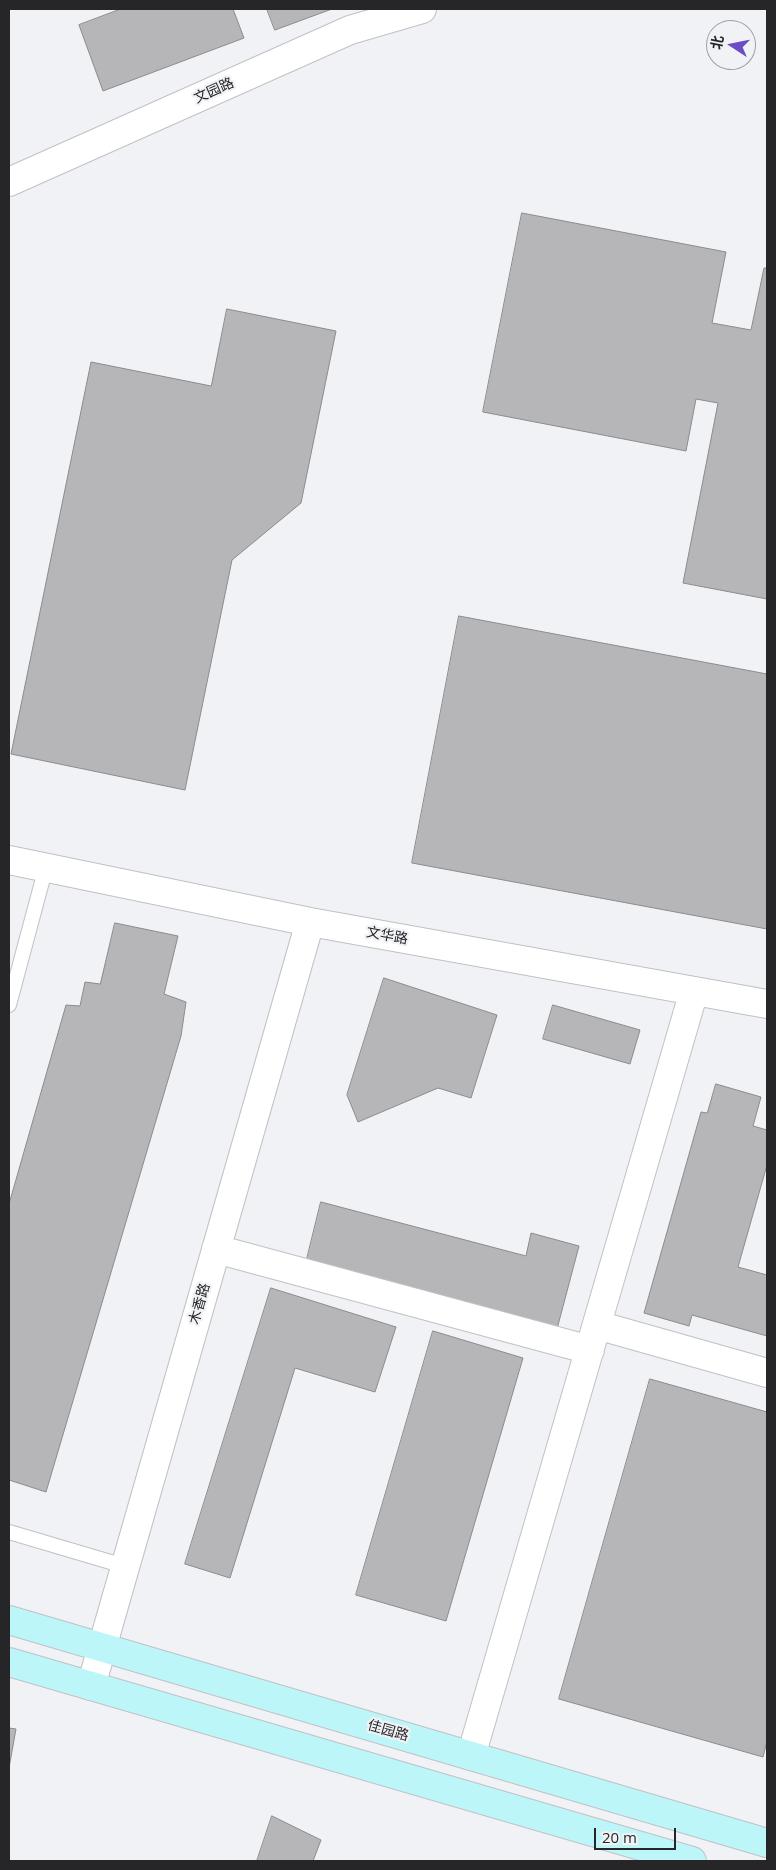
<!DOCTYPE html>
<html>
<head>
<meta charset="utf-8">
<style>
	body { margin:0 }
	#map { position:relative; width:776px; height:1870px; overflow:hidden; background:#f1f2f6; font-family:"Open Sans","Noto Sans SC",sans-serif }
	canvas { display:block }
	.frame { position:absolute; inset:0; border:10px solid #262628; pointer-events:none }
	.north { position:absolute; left:706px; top:20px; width:50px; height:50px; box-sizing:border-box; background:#f1f2f6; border:1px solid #a0a0a4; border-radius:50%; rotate:281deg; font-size:14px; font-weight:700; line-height:20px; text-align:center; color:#262628 }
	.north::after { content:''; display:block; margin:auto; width:18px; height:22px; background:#6b4cc5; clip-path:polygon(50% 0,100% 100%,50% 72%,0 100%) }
	.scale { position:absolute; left:594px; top:1828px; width:82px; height:22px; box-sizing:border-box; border:2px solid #262628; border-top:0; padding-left:6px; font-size:15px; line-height:18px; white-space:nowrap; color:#262628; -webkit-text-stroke:4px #f1f2f6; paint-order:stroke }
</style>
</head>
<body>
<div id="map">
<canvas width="776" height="1870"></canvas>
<div class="frame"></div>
<div class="north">北</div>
<div class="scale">20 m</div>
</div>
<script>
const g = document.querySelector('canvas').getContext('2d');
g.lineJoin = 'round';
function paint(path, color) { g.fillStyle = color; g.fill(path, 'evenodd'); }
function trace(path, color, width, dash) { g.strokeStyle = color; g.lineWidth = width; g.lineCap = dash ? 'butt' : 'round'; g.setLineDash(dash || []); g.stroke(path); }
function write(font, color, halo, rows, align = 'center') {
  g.font = font + ' "Open Sans","Noto Sans SC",sans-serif'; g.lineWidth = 4.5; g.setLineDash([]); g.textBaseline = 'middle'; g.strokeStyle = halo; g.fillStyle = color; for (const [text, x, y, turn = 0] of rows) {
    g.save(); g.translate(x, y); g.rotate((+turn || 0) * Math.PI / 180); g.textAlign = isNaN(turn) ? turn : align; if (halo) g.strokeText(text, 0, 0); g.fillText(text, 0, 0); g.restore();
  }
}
const building = new Path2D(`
	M121 9H233L244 38 103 91 79 25Z
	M267 9H332L275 30Z
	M522 213 726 252 712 323 751 330 764 268H767V599L683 583 718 403 696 399 686 451 483 412Z
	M227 309 336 331 301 503 232 560 185 790 11 754 91 362 211 386Z
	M459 616 767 674V929L412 863Z
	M115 923 178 936 164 994 186 1002 181 1036 46 1492 9 1480V1204L66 1005 80 1006 85 982 100 984Z
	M384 978 497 1015 471 1098 438 1088 358 1122 347 1095Z
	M553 1005 640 1030 630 1064 543 1039Z
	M716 1084 761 1097 753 1126 767 1130V1165L738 1267 767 1275V1336L692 1315 689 1326 644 1313 701 1112 707 1113Z
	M321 1202 526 1256 531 1233 579 1246 557 1329 306 1263Z
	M271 1288 396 1327 375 1392 295 1368 230 1578 185 1564Z
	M433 1331 523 1358 446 1621 356 1595Z
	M650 1379 767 1412V1741L763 1757 559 1699Z
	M9 1728 16 1729 9 1768Z
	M272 1816 321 1840 313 1861H257Z`);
paint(building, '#b6b5b8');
trace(building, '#8b8a8e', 1);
const lane = new Path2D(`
	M9 1005 46 867
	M9 1532 124 1566`);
const street = new Path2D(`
	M9 182 350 30 422 9
	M9 860 310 922 767 1004
	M216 1249 590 1350
	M597 1325 767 1373
	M91 1686 310 922
	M471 1756 694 991`);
const secondary = new Path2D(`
	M9 1620 767 1843
	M9 1662 692 1861`);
trace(lane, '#c1c1c5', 16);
trace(street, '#c1c1c5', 30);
trace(secondary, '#c1c1c5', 30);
trace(lane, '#fff', 14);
trace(street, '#fff', 28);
trace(secondary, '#bcf6f8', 28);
write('14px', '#262628', '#f1f2f6', [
	["文园路",214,91,-24],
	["文华路",387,936,10],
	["木香路",200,1304,-74],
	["佳园路",388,1731,16]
]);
</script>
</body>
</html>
